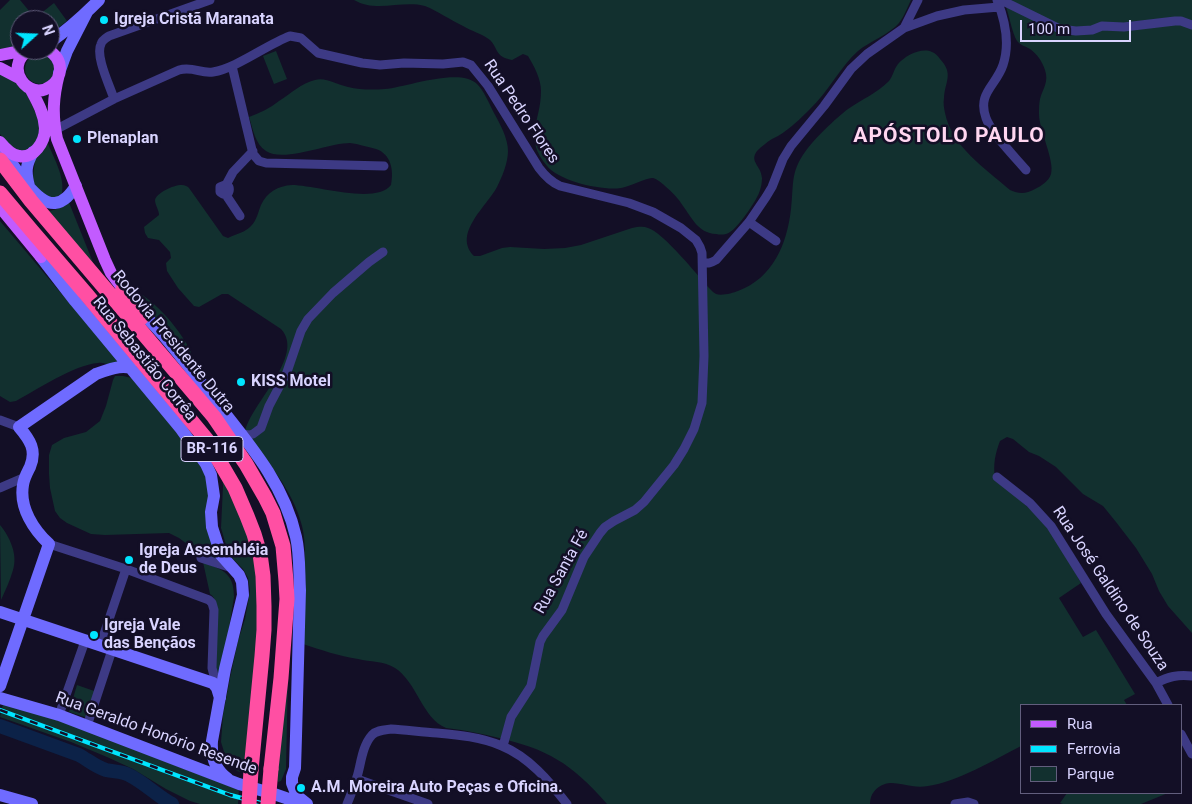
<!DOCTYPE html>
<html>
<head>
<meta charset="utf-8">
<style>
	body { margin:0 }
	#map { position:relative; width:1192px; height:804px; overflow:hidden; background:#130f26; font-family:Roboto,sans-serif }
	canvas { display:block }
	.legend { position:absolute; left:1020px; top:704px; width:162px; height:90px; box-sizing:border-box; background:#130f26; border:1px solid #625e7d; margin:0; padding:6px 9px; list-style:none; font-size:15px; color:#d9d4ff }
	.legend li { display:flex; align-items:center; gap:10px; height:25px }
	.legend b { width:25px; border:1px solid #625e7d }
	.north { position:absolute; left:10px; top:10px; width:50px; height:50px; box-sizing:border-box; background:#130f26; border:1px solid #625e7d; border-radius:50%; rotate:70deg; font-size:14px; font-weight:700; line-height:20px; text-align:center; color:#d9d4ff }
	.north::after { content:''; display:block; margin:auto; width:18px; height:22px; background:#00e5ff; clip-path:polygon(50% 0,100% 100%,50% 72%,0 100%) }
	.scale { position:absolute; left:1020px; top:20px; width:111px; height:22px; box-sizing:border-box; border:2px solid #d9d4ff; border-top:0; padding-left:6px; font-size:15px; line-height:18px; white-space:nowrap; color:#d9d4ff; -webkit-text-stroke:4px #130f26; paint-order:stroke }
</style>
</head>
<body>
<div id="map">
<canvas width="1192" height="804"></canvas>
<ul class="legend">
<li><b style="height:6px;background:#c25bff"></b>Rua</li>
<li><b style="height:6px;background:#00e5ff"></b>Ferrovia</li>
<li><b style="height:14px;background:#12302f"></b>Parque</li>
</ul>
<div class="north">N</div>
<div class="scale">100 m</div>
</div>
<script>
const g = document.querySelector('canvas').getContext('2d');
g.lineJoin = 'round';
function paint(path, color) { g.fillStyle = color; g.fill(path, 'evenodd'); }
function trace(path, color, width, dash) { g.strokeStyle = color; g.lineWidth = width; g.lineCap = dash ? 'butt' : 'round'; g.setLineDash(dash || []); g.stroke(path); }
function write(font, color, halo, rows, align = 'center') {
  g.font = font + ' Roboto,sans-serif'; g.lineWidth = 5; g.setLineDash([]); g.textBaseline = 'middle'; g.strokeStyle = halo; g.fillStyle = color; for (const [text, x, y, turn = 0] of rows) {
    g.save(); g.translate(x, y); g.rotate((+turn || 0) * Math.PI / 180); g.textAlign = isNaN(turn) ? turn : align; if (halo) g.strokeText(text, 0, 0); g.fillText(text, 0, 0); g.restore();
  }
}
paint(new Path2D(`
	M10 0H20L35 18 54 3 67 21 50 34V20H20V46L0 49V10Z
	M354 0H911C907 8 904 17 899 23 891 33 869 42 858 51 841 66 828 92 810 109 801 118 790 129 778 136 776 137 774 138 772 139 767 142 761 147 757 151 749 162 761 165 762 178 762 183 761 188 759 193 756 201 738 228 730 232 726 235 721 235 716 234 698 233 692 218 683 206 678 198 672 192 665 186 662 183 657 179 653 178 647 177 629 187 621 188 602 191 559 181 547 166 523 138 541 121 541 91 541 79 534 66 528 56L523 54 512 60C495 57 498 48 490 40 483 34 471 31 463 26 450 20 438 11 425 6 402 0 376 13 354 0Z
	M1013 0H1192V633L1168 606 1159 591 1152 574 1136 548 1116 522 1103 506 1083 494 1056 467 1039 456 1029 452 1013 439 1007 437 1000 441C995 454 993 465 995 478 1011 493 1030 507 1044 524 1059 541 1070 563 1081 583L1059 598 1083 637 1096 630 1135 694 1124 700 1127 705H1021V746C994 760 957 782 928 786 923 787 917 787 912 786 904 785 893 781 885 784 876 787 870 794 870 804H607C571 763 548 749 495 737 484 734 472 732 461 730 456 729 451 729 446 728 422 718 417 682 395 668 384 661 370 662 358 659 339 656 321 650 303 644 305 617 306 591 305 564 305 551 305 538 302 526 294 492 266 459 245 432 250 404 306 356 281 329L228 294H222L199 307 194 306 178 288 167 271 166 263 171 258 170 252 159 240 148 238 145 233 144 227 159 215C159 210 155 205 155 200 157 192 179 182 186 186 187 186 188 187 189 188L223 236 228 238C236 234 246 232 251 226 257 220 258 212 261 205 267 192 278 186 292 185 315 185 376 205 391 185 394 170 391 154 376 149 367 147 359 144 350 143 328 143 284 163 266 151 255 144 253 129 249 117 260 113 270 108 279 101 290 94 302 83 315 80 326 77 337 85 348 87 360 90 373 90 385 89 407 87 460 67 477 84 484 91 489 103 494 113 500 124 508 138 508 151 508 163 502 177 497 187 487 206 452 234 474 256H480L502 248 510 247 544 249 565 248 581 245 632 228C638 227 643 226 648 228 663 232 698 276 710 289 712 291 714 293 716 294 722 296 733 293 738 291 773 278 787 244 791 209 794 185 790 173 805 152 814 139 836 118 848 109 861 100 877 93 889 81 893 76 894 69 898 64 905 56 921 47 932 52 935 53 938 56 940 59 954 74 945 81 944 98 943 103 944 108 945 113 952 147 985 168 1010 190 1019 194 1026 194 1035 189 1041 186 1049 181 1051 174 1055 161 1039 130 1039 114 1039 109 1039 104 1040 99 1043 88 1049 82 1045 70 1042 61 1037 54 1030 49 1025 46 1020 45 1017 41 1012 33 1009 14 1005 4Z
	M276 51 287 79 274 84 263 56Z
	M25 69a15 15 0 1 1 30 0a15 15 0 1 1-30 0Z
	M0 73 7 76 25 90 41 125 39 143 24 151 18 150 7 143 0 134Z
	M47 141C53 157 65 176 62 193L53 200 38 191 34 183 33 176 35 160Z
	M68 200 98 275 48 211C58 210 61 207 68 200Z
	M0 221 121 364C118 364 113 365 110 365 106 364 102 362 98 363 74 365 38 389 16 401L10 402 0 396Z
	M122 283C149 295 173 320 188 346 192 354 195 363 199 371Z
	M115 376H123L132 378 186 444 205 472 220 561 203 556 179 538 169 533 105 535 91 534 67 523 60 518 55 511 50 488 49 474V455L52 445 64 438 86 432 100 421 106 406 113 380Z
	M222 473 239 508 256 563 260 611 245 772H241L237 771 230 764 225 755 221 742 223 715 230 678 238 641 245 619 250 591 248 578 243 569 231 557 226 545 221 528 223 486Z
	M0 525C10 537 18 555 13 570 10 581 5 591 1 600Z
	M203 562C223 570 234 573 234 597L221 678 216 670 217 608C215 602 215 597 210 594Z
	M288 673 286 769 281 781 278 782 276 779Z
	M77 685 97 692 88 718 69 712Z
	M3 704 64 722 239 790 238 804H200L190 801 166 789 133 769 107 757 71 742 0 717Z
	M1067 793H1168L1141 804H1063L1060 803Z`), '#12302f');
trace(new Path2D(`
	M0 726 79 755C88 760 96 767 106 770 114 772 122 771 129 775 145 783 157 796 172 804`), '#0c2248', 14);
trace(new Path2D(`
	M997 0C1005 20 1010 44 1003 65 996 86 977 93 986 118 991 133 1015 157 1026 170
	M998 4 1005 2 1060 29 1076 31 1092 30 1102 26 1124 27 1175 21H1181L1192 25
	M904 28 937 16 964 10 999 7
	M232 66 253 154 259 161 266 163 384 166
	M114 99C110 86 95 56 101 44 102 40 106 38 109 36L210 0
	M55 130 114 99 179 70C193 66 201 74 213 72 237 68 266 45 290 36L301 38 318 53 362 63 380 65 404 63 443 64 463 62 471 65 488 86 539 168C545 176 551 182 560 186L629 203 653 212 681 228 696 240 700 247 702 253 704 356 703 380 702 403 694 429 684 449 674 465 644 502 635 510 614 521 605 527 600 533 584 557 562 610 543 636 540 642 531 686 511 717 503 746
	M226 185 233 172 253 151
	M226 195C229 193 230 191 229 187L225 185 220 187V192L223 194 226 195 240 216
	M749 222 776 241
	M703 262C708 264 711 263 716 260L749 222 766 197 772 187 783 159 791 146 824 106 851 69 867 54 904 28 918 0
	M0 420 19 427
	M242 434 249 435 253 434 261 428 269 406 287 372 301 331 308 319 333 293 369 262 383 252
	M997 477 1030 503 1051 526 1106 614 1156 683 1168 705
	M0 488 25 477
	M49 544 126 569 209 600 212 603 214 610 212 668 217 687
	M201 558 232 568
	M100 646 126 569
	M1156 683C1168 677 1178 674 1192 676
	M59 715 85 641
	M87 726 112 650
	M1181 734 1192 754
	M357 779 428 804
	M347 804C351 795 354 786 357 777 361 764 362 746 372 735 377 730 384 730 391 729 406 730 422 732 437 733 459 735 481 737 502 746 529 757 549 781 567 804
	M955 804 968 802 974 804`), '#3d3a85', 9);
trace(new Path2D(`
	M50 42C68 30 84 15 99 0
	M59 73 67 51 87 12
	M0 145C10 160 35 205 55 203 65 202 71 193 76 186
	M29 186C25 171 26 165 33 152
	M41 257 75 301 181 429 206 464 211 475 214 496 211 512 212 527 221 555 239 575 242 582 243 595 225 669 212 741C211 756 215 770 228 779
	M137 306C145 316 154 325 163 335 184 360 204 386 224 412 255 451 285 488 296 537 300 554 299 573 300 590L296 736 295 768 292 777V783L297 796 307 804
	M0 612 213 683 217 688 220 698
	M0 686 49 544C34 530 19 508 23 485 24 478 27 473 30 467 37 450 30 440 19 427L96 374C107 370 119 365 131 368
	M0 698 59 715 239 784 274 794 303 804
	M0 795 32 804`), '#6f6bff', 12);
trace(new Path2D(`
	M29 50C2 67 29 103 51 86 57 82 60 75 60 69 60 60 55 54 48 50
	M0 55 26 50
	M0 68 19 78
	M59 74C53 97 52 115 57 139L105 260 111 273 123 289
	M0 142C5 148 11 155 19 156 34 159 45 142 45 128 44 113 37 101 30 88
	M0 207 41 257`), '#c25bff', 12);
trace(new Path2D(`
	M0 160 31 201 214 417 246 464 265 497 273 513 283 546 286 581 287 599 281 678 271 769
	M0 193 32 231 87 295 207 440 235 488 247 516 254 534 260 554 263 576 264 606V630L262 656 251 770
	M123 289 136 312 141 318`), '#ff4fa3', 15);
const rail = new Path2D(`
	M0 710 230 795 264 804`);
trace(rail, '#00e5ff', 4.5);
trace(rail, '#130f26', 2.5, [8]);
trace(new Path2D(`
	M249 804 251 770
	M268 804 271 769`), '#ff4fa3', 15);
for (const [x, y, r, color] of [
	[104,20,5,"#00e5ff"],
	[77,139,5,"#00e5ff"],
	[241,382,5,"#00e5ff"],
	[129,560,5,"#00e5ff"],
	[94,635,5,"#00e5ff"],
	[301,788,5,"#00e5ff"]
]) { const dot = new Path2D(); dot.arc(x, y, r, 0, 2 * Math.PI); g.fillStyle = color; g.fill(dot); trace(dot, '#130f26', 2); }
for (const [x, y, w] of [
	[212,449,62]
]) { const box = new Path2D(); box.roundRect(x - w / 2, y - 12.5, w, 25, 4); g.fillStyle = '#130f26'; g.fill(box); trace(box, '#d9d4ff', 1); }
write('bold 15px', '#d9d4ff', null, [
	["BR-116",212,449]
]);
write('bold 16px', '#d9d4ff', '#130f26', [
	["Igreja Cristã Maranata",114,20],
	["Plenaplan",87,139],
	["KISS Motel",251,382],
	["Igreja Assembléia",139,551],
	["de Deus",139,569],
	["Igreja Vale",104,626],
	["das Bençãos",104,644],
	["A.M. Moreira Auto Peças e Oficina.",311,788]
], 'left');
write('16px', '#d9d4ff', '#130f26', [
	["Rua Pedro Flores",521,112,56],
	["Rodovia Presidente Dutra",173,342,50],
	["Rua Sebastião Corrêa",144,359,51],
	["Rua Santa Fé",562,572,-61],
	["Rua José Galdino de Souza",1110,589,56],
	["Rua Geraldo Honório Resende",156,734,20]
]);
g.letterSpacing = '1px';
write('bold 21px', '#ffd6f0', '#130f26', [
	["APÓSTOLO PAULO",949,137]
]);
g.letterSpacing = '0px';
</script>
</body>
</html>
